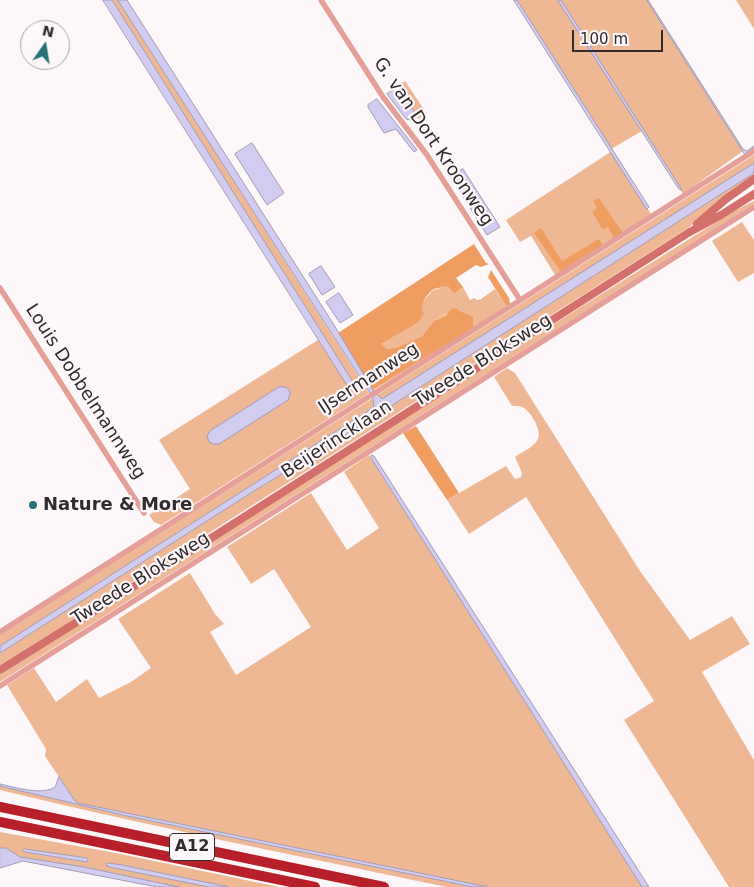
<!DOCTYPE html>
<html>
<head>
<meta charset="utf-8">
<style>
	body { margin:0 }
	#map { position:relative; width:754px; height:887px; overflow:hidden; background:#fdf7f9; font-family:"DejaVu Sans",sans-serif }
	canvas { display:block }
	.north { position:absolute; left:20px; top:20px; width:50px; height:50px; box-sizing:border-box; background:#fdf7f9; border:1px solid #aba5a7; border-radius:50%; rotate:13deg; font-size:14px; font-weight:700; line-height:20px; text-align:center; color:#302b2d }
	.north::after { content:''; display:block; margin:auto; width:18px; height:22px; background:#277276; clip-path:polygon(50% 0,100% 100%,50% 72%,0 100%) }
	.scale { position:absolute; left:572px; top:30px; width:91px; height:22px; box-sizing:border-box; border:2px solid #302b2d; border-top:0; padding-left:6px; font-size:15px; line-height:18px; white-space:nowrap; color:#302b2d; -webkit-text-stroke:4px #fdf7f9; paint-order:stroke }
</style>
</head>
<body>
<div id="map">
<canvas width="754" height="887"></canvas>
<div class="north">N</div>
<div class="scale">100 m</div>
</div>
<script>
const g = document.querySelector('canvas').getContext('2d');
g.lineJoin = 'round';
function paint(path, color) { g.fillStyle = color; g.fill(path, 'evenodd'); }
function trace(path, color, width, dash) { g.strokeStyle = color; g.lineWidth = width; g.lineCap = dash ? 'butt' : 'round'; g.setLineDash(dash || []); g.stroke(path); }
function write(font, color, halo, rows, align = 'center') {
  g.font = font + ' "DejaVu Sans",sans-serif'; g.lineWidth = 4.5; g.setLineDash([]); g.textBaseline = 'middle'; g.strokeStyle = halo; g.fillStyle = color; for (const [text, x, y, turn = 0] of rows) {
    g.save(); g.translate(x, y); g.rotate((+turn || 0) * Math.PI / 180); g.textAlign = isNaN(turn) ? turn : align; if (halo) g.strokeText(text, 0, 0); g.fillText(text, 0, 0); g.restore();
  }
}
paint(new Path2D(`
	M112 0H118L369 393 161 525 154 522 149 515 190 489 159 440 318 340 348 385 353 382Z
	M517 0H558L579 32 559 0H647L743 151 683 194 587 45 642 131 611 149Z
	M736 0H754V29Z
	M405 81 427 114 418 119 397 86Z
	M612 151 651 214 555 275 531 236 520 242 506 220Z
	M754 155V163L384 399H381L377 395Z
	M754 173V176L688 228 58 629 0 665V653L254 491 358 427Z
	M754 201V204L707 234 0 682V675L367 441 734 211Z
	M742 222 754 240V273L738 282 712 241Z
	M448 285 454 294 463 287 470 300 474 298 477 300 481 299 495 289 506 306 473 328V317C468 312 462 314 457 308L434 321 422 336 398 347 387 349 381 344 418 323 421 304 432 291Z
	M507 368 515 373 640 571 690 640 732 616 750 644 702 672 754 760V887H729L624 720 654 701 526 497 469 534 447 500 506 466 515 479 521 477 522 473 515 457C522 452 534 447 538 439 542 431 531 412 524 408 521 406 516 406 512 406L494 377Z
	M373 398 374 407 0 646V635L25 618Z
	M369 455 642 887H488L78 803 75 801 45 756 46 749 7 685 34 668 56 702 87 679 99 698 131 682 151 668 118 619 190 573 215 614 224 624 210 632 236 675 311 627 274 569 251 584 227 547 311 493 347 550 379 528 344 472Z
	M0 786 127 816 473 887H447C298 856 148 826 0 790Z
	M0 832 121 854 279 887H229L122 865 106 863 114 868 209 887H179L84 867 20 857 6 848H0ZM25 849 87 858 88 859 86 862 25 852 23 851Z`), '#eeb894');
paint(new Path2D(`
	M599 198 623 233 614 238 608 227 603 230 592 212 597 208 593 201Z
	M541 228 562 261 599 239 603 245 561 272 534 233Z
	M474 244 486 263 489 264 481 267 476 265 456 278 463 287 454 294 448 286C443 287 435 288 431 291 425 297 419 306 424 314L418 323 381 344 387 349 398 347 422 336 434 321 446 315 451 309 457 308C462 314 468 312 473 317V328L373 390 338 333Z
	M491 270 509 298 510 304 506 306 488 277Z
	M416 426 459 493 447 500 403 433Z`), '#f09d61');
const water = new Path2D(`
	M103 0H112L353 382 348 386Z
	M118 0H127L334 325 373 390 382 399 754 163V173L358 427 254 491 0 653V646L374 407 373 398Z
	M514 0H517L649 207 647 209Z
	M558 0H561L682 190 679 189Z
	M647 0H648L743 149 747 151 754 146V148L745 154Z
	M398 87 415 113V115L410 120 406 119 387 94Z
	M377 99 417 150 414 152 396 129 384 133 368 107V105Z
	M252 143 284 193 267 205 235 154Z
	M463 169 500 227 487 235 451 177Z
	M321 266 335 287 322 295 309 274Z
	M339 293 353 315 340 323 326 302Z
	M279 387C285 386 290 388 290 394L288 400 219 444H213L209 442 207 436 210 431Z
	M372 455 374 456 649 887H642L371 458Z
	M59 777 75 801 78 803 488 887H473L127 816 0 786V784C14 787 43 796 55 787Z
	M0 848H6L20 857 84 867 179 887H157L23 861 0 868Z
	M25 849 87 858 88 860 87 862 25 852 23 851Z
	M108 863 122 865 229 887H209L114 868 107 866 106 864Z`);
paint(water, '#d1ccf0');
trace(water, '#a19cb6', 1);
trace(new Path2D(`
	M321 0 383 97 427 155 520 300
	M0 288 144 513
	M0 632 754 151
	M0 686 754 207`), '#e49f99', 5.5);
trace(new Path2D(`
	M697 224 726 199 754 179
	M0 670 216 535 688 233 721 215 754 194`), '#d4706b', 8);
trace(new Path2D(`
	M0 807 384 887
	M0 822 315 887`), '#b82029', 10);
for (const [x, y, r, color] of [
	[33,505,5,"#277276"]
]) { const dot = new Path2D(); dot.arc(x, y, r, 0, 2 * Math.PI); g.fillStyle = color; g.fill(dot); trace(dot, '#fdf7f9', 2); }
for (const [x, y, w] of [
	[192,847,45]
]) { const box = new Path2D(); box.roundRect(x - w / 2, y - 13.5, w, 27, 4); g.fillStyle = '#fdf7f9'; g.fill(box); trace(box, '#302b2d', 1); }
write('bold 16px', '#302b2d', null, [
	["A12",192,847]
]);
write('18px', '#302b2d', '#fdf7f9', [
	["G. van Dort Kroonweg",433,142,56],
	["Tweede Bloksweg",483,361,-32],
	["IJsermanweg",369,379,-33],
	["Louis Dobbelmannweg",85,392,57],
	["Beijerincklaan",337,440,-33],
	["Tweede Bloksweg",141,579,-32]
]);
write('bold 18px', '#302b2d', '#fdf7f9', [
	["Nature & More",43,505]
], 'left');
</script>
</body>
</html>
